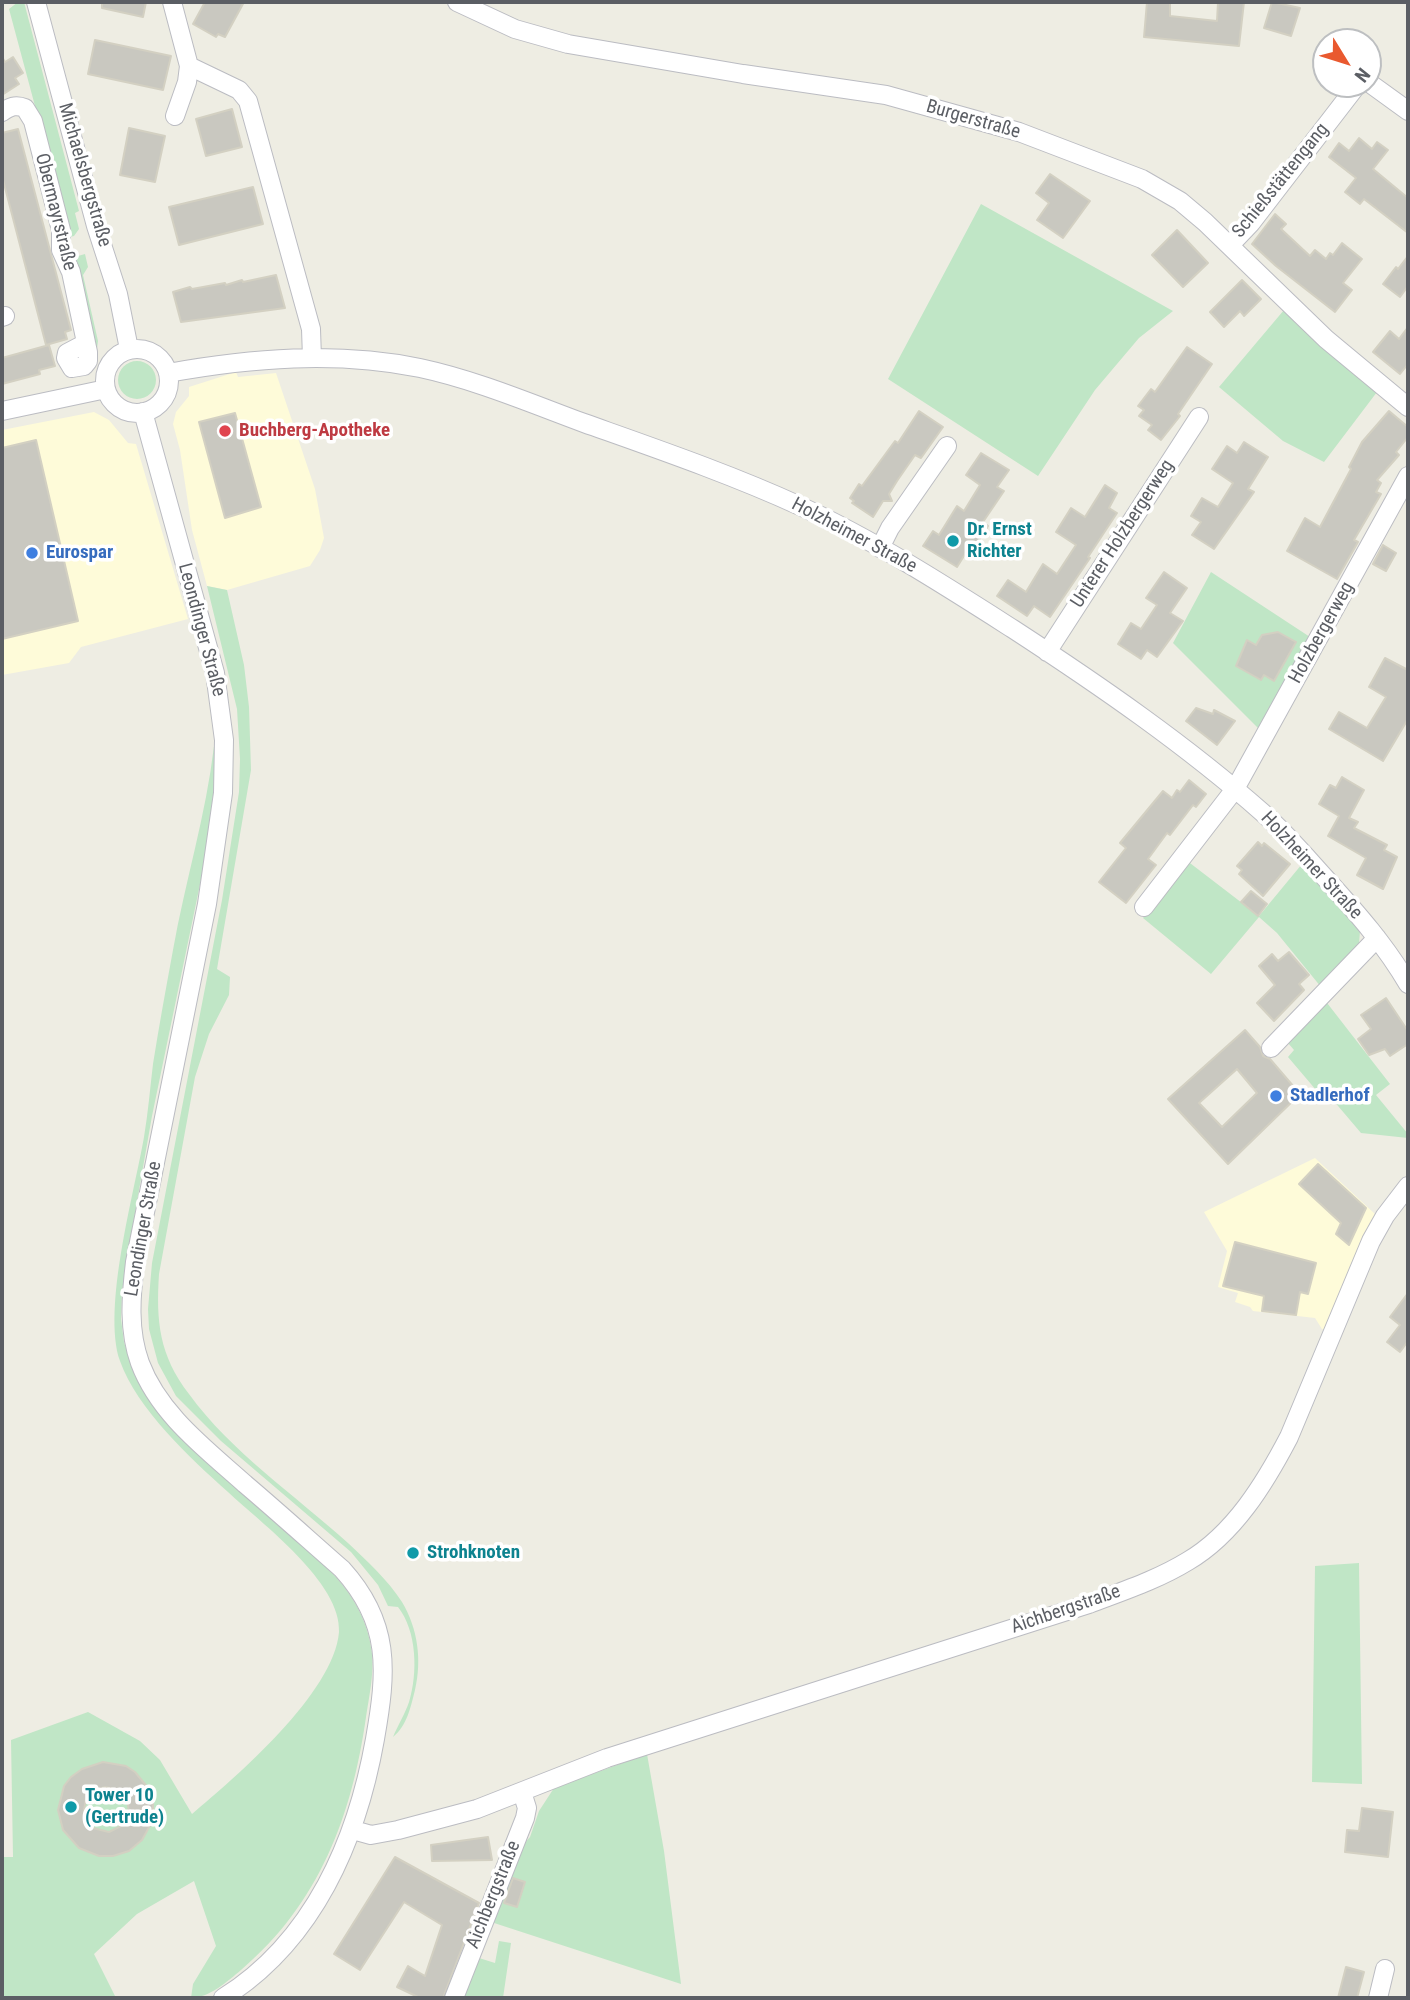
<!DOCTYPE html>
<html>
<head>
<meta charset="utf-8">
<style>
	body { margin:0 }
	#map { position:relative; width:1410px; height:2000px; overflow:hidden; background:#eeede3; font-family:"Roboto Condensed",sans-serif }
	canvas { display:block }
	.frame { position:absolute; inset:0; border:4px solid #5b5e64; pointer-events:none }
	.north { position:absolute; left:1312px; top:28px; width:70px; height:70px; box-sizing:border-box; background:#fff; border:2px solid #bdbfc1; border-radius:50%; rotate:128deg; font-size:19px; font-weight:700; line-height:28px; text-align:center; color:#5b5e64 }
	.north::after { content:''; display:block; margin:auto; width:24px; height:32px; background:#e9592f; clip-path:polygon(50% 0,100% 100%,50% 72%,0 100%) }
</style>
</head>
<body>
<div id="map">
<canvas width="1410" height="2000"></canvas>
<div class="frame"></div>
<div class="north">N</div>
</div>
<script>
const g = document.querySelector('canvas').getContext('2d');
g.lineJoin = 'round';
function paint(path, color) { g.fillStyle = color; g.fill(path, 'evenodd'); }
function trace(path, color, width, dash) { g.strokeStyle = color; g.lineWidth = width; g.lineCap = dash ? 'butt' : 'round'; g.setLineDash(dash || []); g.stroke(path); }
function write(font, color, halo, rows, align = 'center') {
  g.font = font + ' "Roboto Condensed",sans-serif'; g.lineWidth = 7; g.setLineDash([]); g.textBaseline = 'middle'; g.strokeStyle = halo; g.fillStyle = color; for (const [text, x, y, turn = 0] of rows) {
    g.save(); g.translate(x, y); g.rotate((+turn || 0) * Math.PI / 180); g.textAlign = isNaN(turn) ? turn : align; if (halo) g.strokeText(text, 0, 0); g.fillText(text, 0, 0); g.restore();
  }
}
paint(new Path2D(`
	M236 372 238 377 276 373 315 489 324 538 320 550 310 566 227 590 207 586 192 530 180 450 173 424 176 412 189 396V387Z
	M94 412 109 420 128 443 136 444 188 619 81 647 69 663 2 675V430Z
	M1315 1158 1375 1214 1325 1330 1322 1329 1315 1318 1253 1311 1250 1307 1235 1302 1238 1293 1218 1287 1227 1251 1204 1212Z`), '#fefbd9');
paint(new Path2D(`
	M18 2H24L79 211 75 213 79 229 74 236 70 237 72 249 70 250 61 203 9 9Z
	M981 204 1173 311 1139 338 1095 390 1038 476 888 379Z
	M76 251 78 256 85 254 88 267 83 275 98 341 96 356 70 253Z
	M1284 310 1333 357 1377 392 1324 462 1283 441 1219 387Z
	M118 380a19 19 0 1 1 38 0a19 19 0 1 1-38 0Z
	M1211 572 1310 637 1260 730 1173 643Z
	M207 586 227 590 244 665 249 707 251 770 217 969 230 977 229 995 209 1034 195 1077 159 1274C156 1321 159 1355 189 1394 231 1452 295 1495 348 1543 367 1561 388 1580 402 1602 418 1629 422 1660 415 1690 411 1706 407 1726 393 1737 398 1725 405 1714 409 1702 418 1673 417 1631 398 1607L388 1606 378 1585 351 1552 221 1441 176 1396 158 1363 149 1329 148 1309 152 1263 222 900 239 792 240 759 237 709Z
	M214 746 215 780 204 865 152 1116 128 1253 122 1291 121 1319 124 1342 135 1376 161 1417 322 1563C348 1587 368 1616 372 1654 374 1675 369 1697 366 1717 352 1816 319 1904 241 1970 228 1981 209 1998 191 1998L193 1984 216 1946 194 1881 137 1914 94 1954 116 1998H2V1857H13L11 1740 88 1712 140 1741 160 1760 192 1814C236 1777 334 1693 339 1632 342 1583 261 1523 228 1492 190 1458 137 1409 120 1361 102 1308 134 1194 144 1137 148 1113 150 1089 153 1064 159 1026 166 988 173 950 185 882 206 815 214 746Z
	M1186 860 1259 916 1302 864 1360 931 1359 944 1321 987 1277 933 1259 917 1211 974 1143 918Z
	M1324 999 1390 1084 1376 1095 1408 1134V1138L1361 1133 1327 1093 1322 1097 1288 1057 1294 1050 1288 1043Z
	M1359 1563 1362 1784 1312 1782 1315 1566Z
	M647 1754 664 1851 681 1984 488 1921 520 1848 530 1837 539 1811 554 1788Z
	M499 1941 511 1943 503 1998H461L479 1958 495 1963Z`), '#c0e6c6');
const building = new Path2D(`
	M102 2H146L143 17 102 8Z
	M205 2H244L225 37 218 34 216 37 193 24Z
	M1147 2H1170V16L1217 21 1218 2H1244L1239 46 1144 37Z
	M1272 2 1300 8 1291 36 1264 28Z
	M95 40 171 56 163 90 88 74Z
	M2 57 5 62 13 57 23 73 15 78 19 84 2 95Z
	M232 109 242 147 206 156 196 119Z
	M129 128 165 136 155 182 120 175Z
	M18 129 71 330 65 332 67 339 46 345 2 176V133Z
	M1359 138 1372 149 1377 142 1388 150 1373 169 1408 198V233L1364 199 1360 204 1345 192 1356 178 1329 157 1339 143 1349 151Z
	M1050 174 1090 201 1063 238 1037 220 1049 203 1036 193Z
	M253 187 263 224 179 245 169 207Z
	M1275 214 1286 224 1281 229 1310 256 1315 250 1326 259 1330 253 1333 255 1342 243 1362 259 1343 283 1352 290 1335 312 1276 266 1252 244Z
	M1177 230 1208 263 1183 287 1152 255Z
	M1408 256V286L1400 297 1383 284 1396 267 1398 269Z
	M276 275 285 308 181 322 173 292 190 287 192 289 225 283 226 285 242 280 243 282Z
	M1242 280 1261 299 1244 316 1240 311 1224 327 1210 312Z
	M1408 327V364L1400 374 1373 352 1390 331 1399 339Z
	M49 345 55 366 39 370 40 374 2 384V358Z
	M1187 347 1212 364 1178 414 1180 416 1161 440 1148 430 1152 425 1139 416 1144 410 1138 406 1151 389 1155 392Z
	M919 411 943 427 921 458 915 455 897 481 889 494 892 501H883L873 517 852 503 854 501 850 498 859 484 862 486 895 441 898 443Z
	M1389 411 1408 427V437L1396 452 1399 455 1377 480 1381 483 1376 492 1381 494 1354 540 1358 542 1337 579 1287 551 1305 518 1320 527 1351 469 1349 467 1362 442Z
	M235 413 261 507 225 518 199 422Z
	M36 440 78 621 2 639V448Z
	M1244 442 1268 457 1248 489 1254 492 1214 549 1192 535 1201 522 1191 516 1202 498 1218 507 1233 483 1212 469 1227 446 1237 453Z
	M981 453 1009 470 997 487 1004 491 983 522 988 526 973 550 969 548 957 567 923 546 933 531 939 535 957 506 964 511 980 485 966 475Z
	M1105 485 1117 493 1109 508 1117 513 1088 557 1090 558 1050 617 1034 606 1027 616 997 596 1008 580 1026 592 1043 564 1057 574 1076 545 1056 532 1071 508 1085 517Z
	M1383 545 1396 553 1386 571 1373 564Z
	M1164 572 1187 588 1170 613 1183 621 1157 657 1147 650 1141 659 1118 644 1131 623 1141 629 1157 605 1146 598Z
	M1278 632 1296 642 1274 681 1264 675 1261 680 1236 666 1247 640 1256 645 1262 635Z
	M1385 658 1408 670V719L1383 761 1329 729 1339 712 1367 728 1386 697 1369 687Z
	M1196 708 1213 714 1214 710 1235 721 1217 745 1186 721Z
	M1342 777 1364 790 1349 818 1358 822 1354 828 1387 845 1384 850 1397 857 1383 889 1357 875 1366 858 1328 836 1339 816 1319 804 1330 785 1336 788Z
	M1189 780 1206 794 1196 807 1193 805 1170 835 1167 833 1148 859 1156 865 1126 903 1099 882 1126 848 1120 843 1163 791 1172 798 1177 790 1180 792Z
	M1258 842 1262 846 1264 843 1290 864 1263 896 1239 874 1242 870 1237 866Z
	M1251 891 1267 904 1258 916 1241 902Z
	M1289 952 1309 975 1299 984 1304 990 1274 1021 1257 1003 1275 985 1259 966 1272 954 1278 961Z
	M1386 998 1408 1031V1044L1390 1056 1385 1049 1369 1055 1358 1039 1371 1029 1361 1015Z
	M1245 1030 1260 1047 1263 1056 1270 1059 1300 1094 1228 1164 1168 1099ZM1237 1069 1257 1093 1222 1127 1199 1103Z
	M1318 1164 1366 1208 1349 1245 1336 1234 1341 1223 1299 1184Z
	M1235 1242 1316 1263 1308 1294 1300 1292 1296 1315 1262 1311 1264 1296 1223 1286Z
	M1408 1293V1341L1400 1352 1387 1342 1400 1325 1390 1317Z
	M103 1762 126 1766 135 1772 149 1789 153 1800V1820L142 1840 129 1851 113 1856H99L79 1848 63 1830 58 1810 64 1786 71 1777 82 1769ZM105 1787 115 1789 123 1794 128 1805 129 1814 123 1825 109 1832 93 1828 86 1819 84 1810 86 1799 95 1790Z
	M1362 1808 1393 1812 1388 1857 1345 1852 1347 1830 1359 1831Z
	M488 1837 492 1860 432 1861 431 1845Z
	M395 1857 479 1903 443 1998H420L397 1987 408 1966 425 1976 442 1925 404 1902 360 1970 334 1954Z
	M513 1878 525 1882 517 1907 504 1903Z
	M1346 1967 1364 1972 1357 1998H1338Z`);
paint(building, '#c9c8c0');
trace(building, '#d3d0c2', 2);
const minor = new Path2D(`
	M36 2 96 226 118 294 129 349
	M172 2 189 66 187 82 175 116
	M457 2 515 29 568 44 743 74 886 95 1019 132 1142 179 1180 201 1205 222 1326 339 1408 407
	M189 66 239 90 248 101 311 329 312 358
	M1368 82 1408 111
	M2 112C10 107 15 104 25 108L33 121 61 230V250L71 272 88 352V361L84 366 72 368 66 358 67 353 86 343
	M1230 245 1251 223 1358 84
	M2 317 5 316
	M105 381a32 32 0 1 1 64 0a32 32 0 1 1-64 0Z
	M168 373C251 358 336 351 420 368 476 380 530 403 584 423 657 449 730 474 800 506 874 540 944 585 1013 629 1099 685 1186 745 1263 813 1287 834 1307 858 1328 881 1357 913 1386 946 1408 984
	M2 411 106 389
	M143 412 215 673 224 740 223 793 207 904 135 1262C131 1296 128 1330 140 1363 159 1414 206 1449 245 1484 278 1512 310 1541 342 1569 391 1623 387 1671 375 1739 357 1840 314 1941 223 1998
	M880 548 890 528 947 446
	M1047 652 1199 417
	M1144 907 1235 789 1408 476
	M1271 1048 1377 938
	M353 1830 371 1835 398 1830 477 1809 607 1758 1089 1604C1123 1591 1157 1580 1188 1561 1234 1534 1265 1483 1289 1437L1371 1241 1385 1216 1408 1186
	M454 1998 525 1818 527 1808 522 1792
	M1378 1998 1385 1969`);
trace(minor, '#bbbcc2', 20);
trace(minor, '#fff', 18);
for (const [x, y, r, color] of [
	[225,431,7,"#e0444e"],
	[953,541,7,"#0f9aa8"],
	[32,553,7,"#3f7fe0"],
	[1276,1096,7,"#3f7fe0"],
	[413,1553,7,"#0f9aa8"],
	[71,1807,7,"#0f9aa8"]
]) { const dot = new Path2D(); dot.arc(x, y, r, 0, 2 * Math.PI); g.fillStyle = color; g.fill(dot); trace(dot, '#fff', 2.5); }
write('19px', '#5b5e64', '#fff', [
	["Burgerstraße",973,120,16],
	["Michaelsbergstraße",84,175,74],
	["Schießstättengang",1281,181,-51],
	["Obermayrstraße",55,212,76],
	["Unterer Holzbergerweg",1123,534,-57],
	["Holzheimer Straße",854,536,28],
	["Leondinger Straße",201,630,75],
	["Holzbergerweg",1322,633,-61],
	["Holzheimer Straße",1311,866,47],
	["Leondinger Straße",144,1229,-80],
	["Aichbergstraße",1066,1610,-19],
	["Aichbergstraße",494,1895,-68]
]);
write('bold 19px', '#be3a42', '#fff', [
	["Buchberg-Apotheke",239,431]
], 'left');
write('bold 19px', '#0d838f', '#fff', [
	["Dr. Ernst",967,530],
	["Richter",967,552],
	["Strohknoten",427,1553],
	["Tower 10",85,1796],
	["(Gertrude)",85,1818]
], 'left');
write('bold 19px', '#366cbe', '#fff', [
	["Eurospar",46,553],
	["Stadlerhof",1290,1096]
], 'left');
</script>
</body>
</html>
